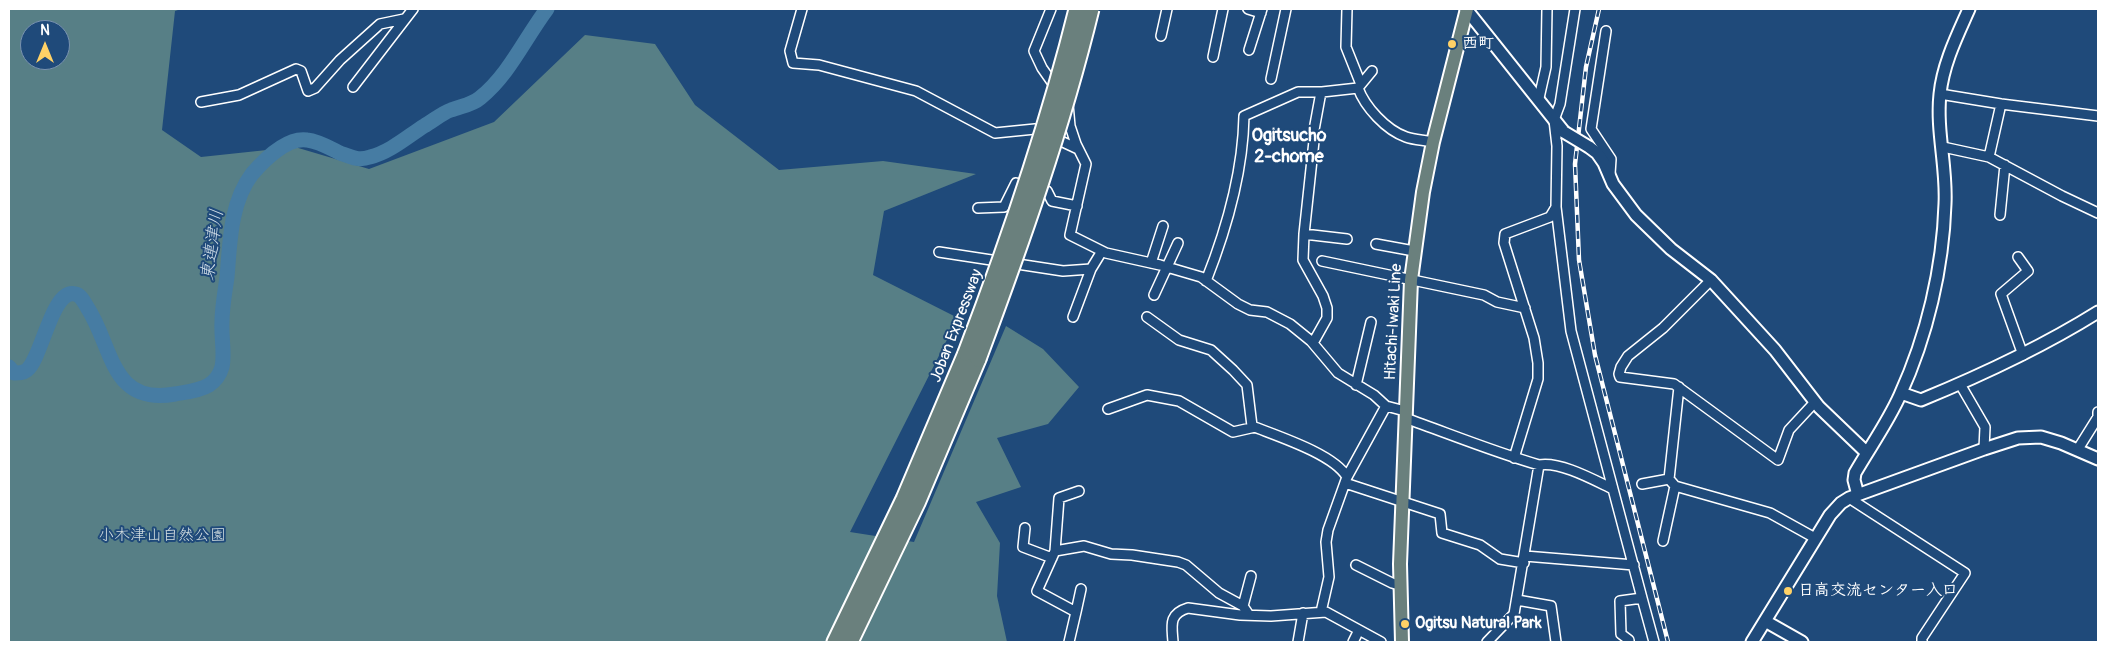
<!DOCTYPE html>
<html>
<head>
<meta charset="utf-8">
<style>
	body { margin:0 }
	#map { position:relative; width:2107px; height:651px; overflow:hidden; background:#1f4a7a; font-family:Pangolin,sans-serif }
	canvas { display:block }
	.frame { position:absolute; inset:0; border:10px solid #fff; pointer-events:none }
	.north { position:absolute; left:20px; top:20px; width:50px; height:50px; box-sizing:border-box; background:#1f4a7a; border:1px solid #7992af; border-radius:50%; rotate:0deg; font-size:14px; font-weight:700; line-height:20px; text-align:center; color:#fff }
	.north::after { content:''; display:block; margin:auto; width:18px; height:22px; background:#ffd166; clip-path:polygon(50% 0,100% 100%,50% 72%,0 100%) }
</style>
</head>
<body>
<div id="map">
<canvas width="2107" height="651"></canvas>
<div class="frame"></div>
<div class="north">N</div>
</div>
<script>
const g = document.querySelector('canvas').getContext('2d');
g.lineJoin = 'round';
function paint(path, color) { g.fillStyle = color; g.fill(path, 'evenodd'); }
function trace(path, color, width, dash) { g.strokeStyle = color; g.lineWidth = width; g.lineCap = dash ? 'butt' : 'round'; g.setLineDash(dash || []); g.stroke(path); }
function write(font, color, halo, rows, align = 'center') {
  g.font = font + ' Pangolin,"Klee One",sans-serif'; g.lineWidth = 4; g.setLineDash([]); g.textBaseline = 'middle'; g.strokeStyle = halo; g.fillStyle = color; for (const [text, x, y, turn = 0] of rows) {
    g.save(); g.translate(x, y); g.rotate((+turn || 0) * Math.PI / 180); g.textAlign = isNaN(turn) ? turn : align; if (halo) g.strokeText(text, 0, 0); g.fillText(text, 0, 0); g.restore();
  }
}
paint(new Path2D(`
	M9 9H181L175 11 162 130 201 157 295 147 369 169 494 122 585 35 655 44 695 105 779 170 883 161 976 174 884 211 873 275 958 318 850 532 914 542 1006 326 1043 349 1079 387 1048 424 997 438 1021 487 976 502 1000 543 997 596 1007 642H9ZM30 30H60V60H30Z`), '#577f86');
trace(new Path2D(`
	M9 367 14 373C19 373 23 373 27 370 42 358 52 288 75 294 81 295 84 302 87 307 113 346 110 406 175 394 186 392 199 391 209 385 215 381 220 374 222 367 225 353 221 337 222 322 222 307 225 292 227 277 230 243 230 203 252 174 264 160 287 137 307 140 318 141 330 148 340 153 351 157 358 161 370 157 390 152 407 137 424 126 433 121 442 113 451 110 461 106 472 105 480 98 509 75 525 38 547 9`), '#467ca3', 15);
const street = new Path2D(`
	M802 9 790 51 793 63 819 65 916 91 995 133 1035 129 1078 149
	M1051 9 1034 51 1042 68 1056 88
	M1248 9 1261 13
	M1347 9 1346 47 1360 82
	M1606 31 1591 129 1611 159 1610 174
	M1161 36 1167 9
	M1249 50 1262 9
	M1213 57 1223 9
	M1271 79 1286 9
	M353 87 413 9
	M1358 88C1365 107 1386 130 1406 137 1414 140 1424 140 1433 142
	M1940 94 2001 104 2098 116
	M1539 98 1546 67 1547 9
	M201 102 239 95 296 69 301 71 308 91 315 88 340 60 380 24 404 19
	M1068 104 1070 126 1076 144 1086 164 1070 235 1106 253 1160 265 1201 277 1238 304 1250 310 1267 312 1290 324 1311 341 1338 373 1374 395 1386 406 1405 411
	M1943 147 1989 157 2062 196 2098 213
	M1989 157 2001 104
	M1556 207 1571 331 1613 489
	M978 208 1004 207 1016 183 1047 191 1052 201 1077 206
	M2000 215 2005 165
	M1304 234 1347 239
	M1376 244 1414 251
	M939 252 1063 271 1091 269 1102 251
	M2018 257 2028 271 2001 294 2023 355
	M1322 261 1484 295 1497 302 1525 308
	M1151 263 1163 226
	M1711 280 1663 328 1628 356 1621 367 1619 374 1620 377 1674 384 1778 460 1789 430 1815 402
	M1206 281C1227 228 1243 173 1244 116L1298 92H1322L1358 88 1372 71
	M1154 295 1178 243
	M1073 317 1091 269
	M1147 317 1179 340 1211 350 1233 370 1247 385 1252 426C1277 436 1334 454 1347 477
	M1313 343 1327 318V308L1323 296 1303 260 1304 234 1314 141V130L1321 92
	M1960 384 1985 427 1984 449
	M1356 385 1371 322
	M1108 409 1147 395 1179 401 1233 432 1255 427
	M1405 418C1450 434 1494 452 1539 465
	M2078 449 2098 417V412
	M1514 458 1538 379V363L1534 338 1504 243 1505 234 1550 217 1556 207 1557 146 1554 120 1560 104 1575 9
	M1345 483 1440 514 1442 533 1480 545 1500 559 1524 563
	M1642 484 1669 479
	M1675 486 1669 479 1679 387
	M1849 498 1965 573 1922 638V642
	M1025 528 1023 547 1052 558
	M1663 541 1675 486 1770 513 1815 538
	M1055 551 1059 498 1079 491
	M1525 556 1634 565
	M1356 565 1392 583 1399 585
	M1517 600 1551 606 1556 642
	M1243 606 1251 576
	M1076 612 1081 589
	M1321 612 1329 577 1326 542 1328 530 1347 477 1386 406
	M1069 642 1076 612 1037 591 1055 551 1084 546 1111 554 1132 555 1178 562 1186 565 1219 593 1243 606 1249 615
	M1173 642C1172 626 1168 614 1188 608L1240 615 1271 616 1326 612 1381 642
	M1298 642 1303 613
	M1353 642 1359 630
	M1487 642 1514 614 1539 465C1560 461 1594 480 1613 489L1642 598
	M1629 642V640L1621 634 1620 601 1642 598 1654 642`);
const secondary = new Path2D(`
	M1466 9 1564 132
	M1589 147 1597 153 1604 163 1613 184 1636 215 1671 249 1711 280 1775 350 1819 407 1867 453
	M1901 393 1921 400C1982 375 2042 347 2098 312
	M1858 495 1854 480 1855 473C1870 447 1888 422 1900 395 1927 336 1943 268 1945 204 1947 167 1936 131 1940 94 1943 64 1957 36 1969 9
	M1765 621 1802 642
	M1752 642 1830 515 1841 503 1849 498 1984 449 2018 438 2041 437 2061 443 2098 459`);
const primary = new Path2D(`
	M1402 642 1400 564 1411 280 1423 192 1433 142 1467 9`);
const highway = new Path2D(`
	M835 642 904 499 966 353
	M850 642 917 503 978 359`);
trace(street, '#fff', 12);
trace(secondary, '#fff', 15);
trace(primary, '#fff', 16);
trace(highway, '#fff', 19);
trace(street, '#1f4a7a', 9);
trace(secondary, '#1f4a7a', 11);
trace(primary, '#6a807d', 12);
trace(highway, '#6a807d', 15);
const rail = new Path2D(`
	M1599 9 1586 67 1575 164 1579 260 1595 355 1668 642`);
trace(rail, '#fff', 4.5);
trace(rail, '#1f4a7a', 2.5, [8]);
const secondaryBridge = new Path2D(`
	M1564 132 1589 147`);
const highwayBridge = new Path2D(`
	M966 353C1009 240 1048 126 1077 9
	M978 359C1021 244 1062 128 1091 9`);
trace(secondaryBridge, '#fff', 15, []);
trace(highwayBridge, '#fff', 19, []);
trace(secondaryBridge, '#1f4a7a', 11);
trace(highwayBridge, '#6a807d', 15);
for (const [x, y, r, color] of [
	[1452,44,5,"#ffd166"],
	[1788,591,5,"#ffd166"],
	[1405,624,5,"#ffd166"]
]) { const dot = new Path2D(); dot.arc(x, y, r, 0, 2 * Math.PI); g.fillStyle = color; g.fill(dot); trace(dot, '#1f4a7a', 2); }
write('bold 16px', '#fff', '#1f4a7a', [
	["西町",1462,44],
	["日高交流センター入口",1798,591],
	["Ogitsu Natural Park",1415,624]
], 'left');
write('16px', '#fff', '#1f4a7a', [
	["Hitachi-Iwaki Line",1394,322,-87],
	["Joban Expressway",957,326,-69]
]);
write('16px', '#d5dfe1', '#1f4a7a', [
	["小木津山自然公園",162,536]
]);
write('bold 18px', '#fff', '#1f4a7a', [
	["Ogitsucho",1289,136],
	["2-chome",1289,157]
]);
write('italic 18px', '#d1dee8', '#1f4a7a', [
	["東連津川",213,245,-82]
]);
</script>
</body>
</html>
